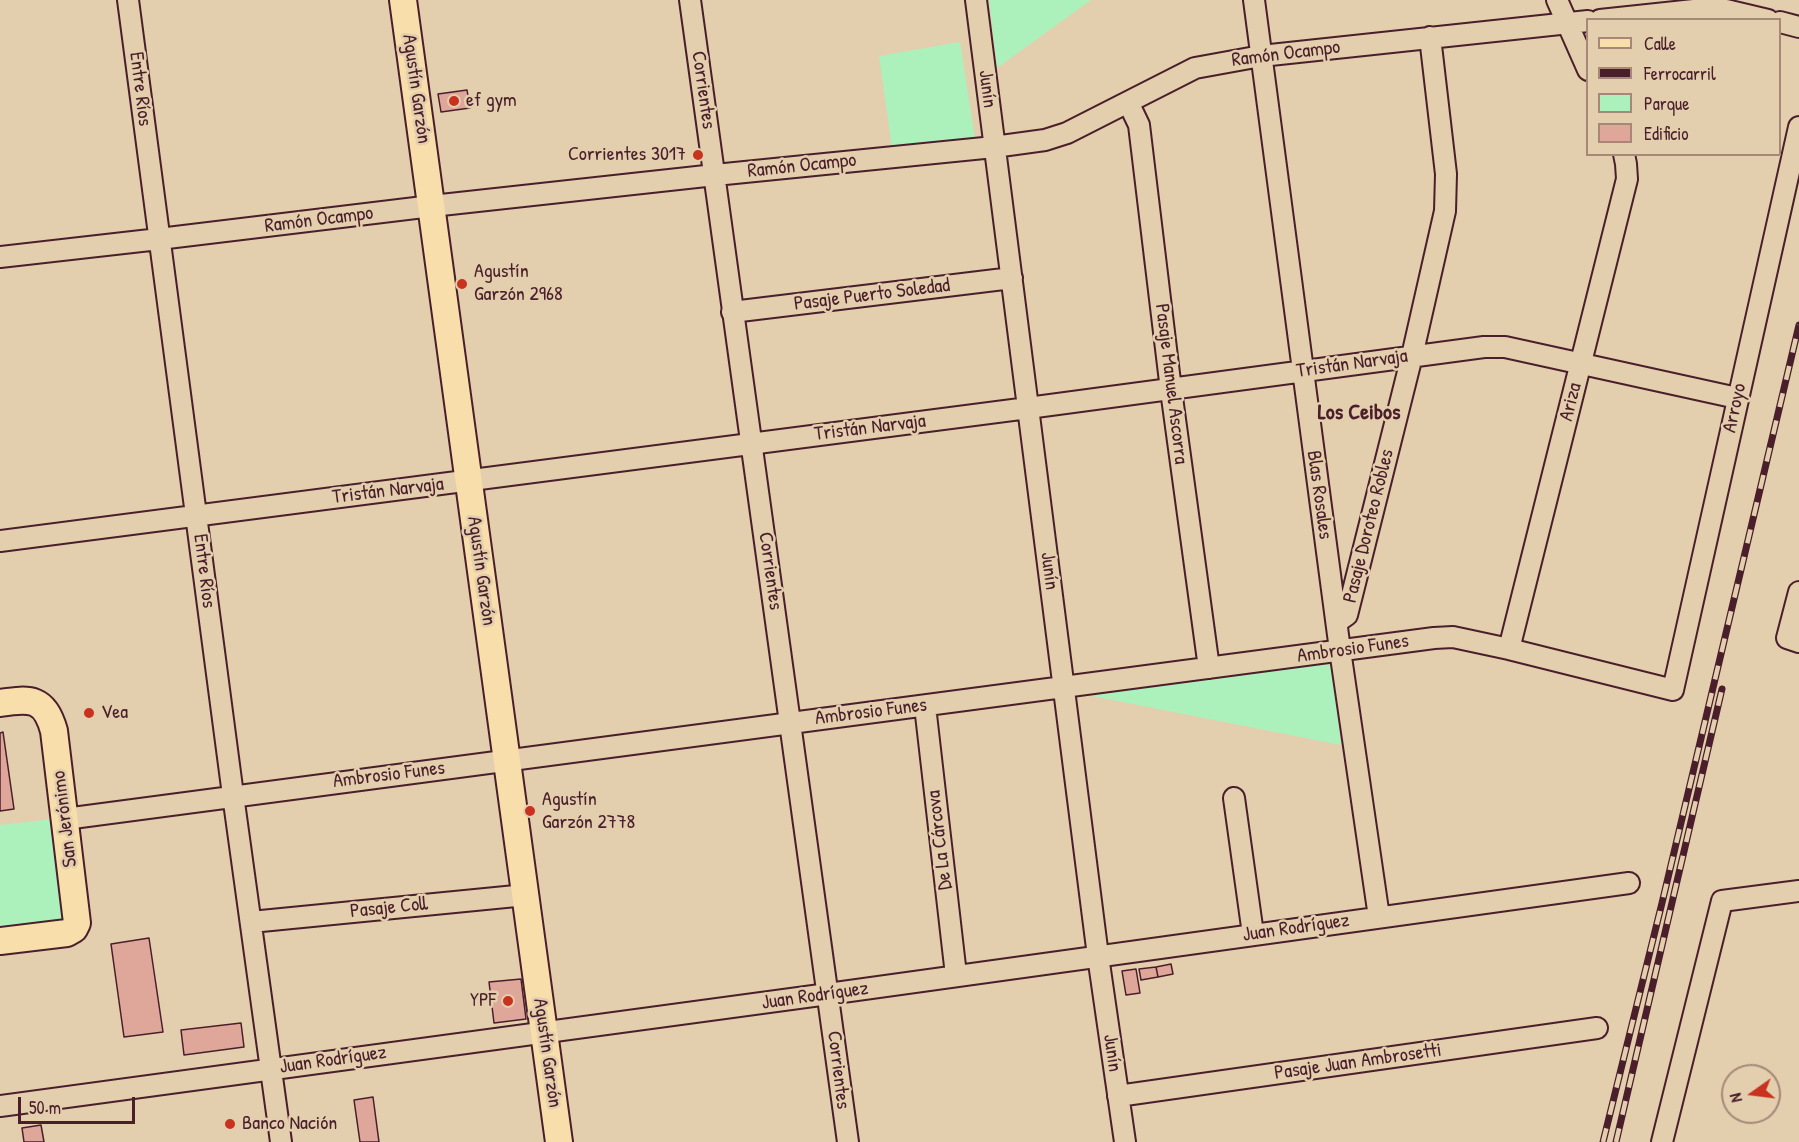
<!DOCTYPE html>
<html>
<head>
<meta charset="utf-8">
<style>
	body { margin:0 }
	#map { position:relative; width:1799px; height:1142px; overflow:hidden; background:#e3cead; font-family:"Patrick Hand",sans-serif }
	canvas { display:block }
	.legend { position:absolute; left:1586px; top:18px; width:195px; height:138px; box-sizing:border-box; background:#e3cead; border:2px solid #a68879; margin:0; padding:8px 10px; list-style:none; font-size:18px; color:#4a1f2b }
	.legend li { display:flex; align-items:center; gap:12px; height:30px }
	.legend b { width:30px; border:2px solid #a68879 }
	.north { position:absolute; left:1721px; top:1064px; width:60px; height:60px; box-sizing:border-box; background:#e3cead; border:2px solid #a68879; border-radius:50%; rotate:256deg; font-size:16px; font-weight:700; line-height:24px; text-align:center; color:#4a1f2b }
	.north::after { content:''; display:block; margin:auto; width:21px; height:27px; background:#c8321e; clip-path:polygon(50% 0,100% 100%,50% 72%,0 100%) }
	.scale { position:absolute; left:18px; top:1097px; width:117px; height:27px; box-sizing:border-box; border:3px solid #4a1f2b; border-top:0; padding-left:8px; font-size:18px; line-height:21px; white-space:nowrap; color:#4a1f2b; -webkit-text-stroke:4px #e3cead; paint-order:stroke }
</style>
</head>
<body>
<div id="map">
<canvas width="1799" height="1142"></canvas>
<ul class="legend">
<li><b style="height:8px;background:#f8deab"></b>Calle</li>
<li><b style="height:8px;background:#4a1f2b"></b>Ferrocarril</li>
<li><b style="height:16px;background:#acf1bc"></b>Parque</li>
<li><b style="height:16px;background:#dfa69a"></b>Edificio</li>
</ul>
<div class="north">N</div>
<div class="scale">50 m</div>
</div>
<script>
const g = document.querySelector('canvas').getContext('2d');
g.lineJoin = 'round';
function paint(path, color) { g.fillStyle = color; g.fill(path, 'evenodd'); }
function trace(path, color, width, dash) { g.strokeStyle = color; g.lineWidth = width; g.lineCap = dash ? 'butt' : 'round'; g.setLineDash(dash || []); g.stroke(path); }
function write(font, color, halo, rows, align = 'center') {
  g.font = font + ' "Patrick Hand",sans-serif'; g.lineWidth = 5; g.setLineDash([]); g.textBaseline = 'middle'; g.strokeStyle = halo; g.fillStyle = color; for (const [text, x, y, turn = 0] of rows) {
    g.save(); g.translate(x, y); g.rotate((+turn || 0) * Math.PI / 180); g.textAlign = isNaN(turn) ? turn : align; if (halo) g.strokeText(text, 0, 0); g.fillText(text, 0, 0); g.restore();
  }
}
paint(new Path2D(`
	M989 0H1091L997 68Z
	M960 42 975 139 892 148 879 56Z
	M1325 662 1332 667 1341 745 1087 695Z
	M52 819 64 927 0 935V825Z`), '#acf1bc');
const building = new Path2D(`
	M467 90 470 108 441 112 438 94Z
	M3 732 14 809 0 811V733Z
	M149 938 163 1032 124 1037 111 944Z
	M1171 964 1173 974 1158 977 1156 967Z
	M1156 967 1158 977 1141 980 1139 969Z
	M1136 969 1140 993 1126 995 1122 971Z
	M521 979 526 1019 494 1023 489 982Z
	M241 1023 244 1047 184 1055 181 1030Z
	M373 1097 379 1142H360L354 1100Z
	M41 1125 44 1142H24L22 1128Z`);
paint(building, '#dfa69a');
trace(building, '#4a1f2b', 1.5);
const minor = new Path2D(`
	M128 0 233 795 281 1142
	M690 0 848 1142
	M976 0 1098 956 1125 1142
	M1254 0 1340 650 1379 917
	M1557 0 1588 70
	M1600 20 1703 9 1726 10 1768 20
	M1780 22 1799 27
	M1128 102 1139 125 1171 390 1209 668
	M0 257 159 239 432 206 715 175 994 147 1045 140 1067 133 1195 68 1261 56 1588 21
	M732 312 1012 278
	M0 541 1028 408 1484 347H1505L1737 398
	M1799 592 1787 638 1799 642
	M1337 622 1347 615 1412 356 1445 211 1446 174 1430 37
	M1509 649 1627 179 1626 164 1624 154
	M925 706 956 975
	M1234 798 1253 934
	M65 819 1434 638 1453 637 1509 649 1673 690 1799 127
	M251 922 526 895
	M1118 1096 1597 1028
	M0 1106 828 994 1629 883
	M1662 1142 1722 901 1799 891`);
const major = new Path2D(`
	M403 0 559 1142
	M0 703C31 698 45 698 54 731L77 923 74 929 67 933 0 941`);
trace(minor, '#4a1f2b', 24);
trace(major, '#4a1f2b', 30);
trace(minor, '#e3cead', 20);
trace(major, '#f8deab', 26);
const rail = new Path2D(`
	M1603 1142 1662 903 1799 325
	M1616 1142 1722 689`);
trace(rail, '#4a1f2b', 7);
trace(rail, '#e3cead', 4.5, [14]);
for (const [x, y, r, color] of [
	[454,101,6,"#c8321e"],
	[698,155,6,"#c8321e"],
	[462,284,6,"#c8321e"],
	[89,713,6,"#c8321e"],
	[530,811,6,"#c8321e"],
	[508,1001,6,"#c8321e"],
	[230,1124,6,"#c8321e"]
]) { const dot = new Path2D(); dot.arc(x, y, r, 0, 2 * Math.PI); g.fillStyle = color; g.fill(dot); trace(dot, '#e3cead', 2); }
write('20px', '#4a1f2b', '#e3cead', [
	["Ramón Ocampo",1286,54,-7],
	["Entre Ríos",140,89,83],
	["Agustín Garzón",416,89,82],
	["Junín",987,89,83],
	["Corrientes",703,90,82],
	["Ramón Ocampo",802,166,-6],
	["Ramón Ocampo",319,220,-7],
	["Pasaje Puerto Soledad",872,295,-7],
	["Tristán Narvaja",1352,364,-8],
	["Pasaje Manuel Ascorra",1171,384,83],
	["Ariza",1571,402,-76],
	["Arroyo",1735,408,-78],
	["Tristán Narvaja",870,428,-7],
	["Tristán Narvaja",388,491,-7],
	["Blas Rosales",1319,495,82],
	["Pasaje Doroteo Robles",1369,526,-76],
	["Entre Ríos",204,571,83],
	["Agustín Garzón",481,571,82],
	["Corrientes",770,571,82],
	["Junín",1049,571,83],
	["Ambrosio Funes",1353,649,-8],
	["Ambrosio Funes",871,712,-7],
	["Ambrosio Funes",389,775,-7],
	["San Jerónimo",65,819,-97],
	["De La Cárcova",940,840,-97],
	["Pasaje Coll",389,908,-6],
	["Juan Rodríguez",1296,928,-8],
	["Juan Rodríguez",815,996,-8],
	["Agustín Garzón",547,1053,82],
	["Junín",1112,1053,82],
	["Juan Rodríguez",333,1060,-8],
	["Pasaje Juan Ambrosetti",1358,1062,-8],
	["Corrientes",838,1070,83]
]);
write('20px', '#4a1f2b', '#e3cead', [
	["ef gym",466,101],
	["Corrientes 3017",686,155,"right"],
	["Agustín",474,272],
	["Garzón 2968",474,295],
	["Vea",101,713],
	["Agustín",542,800],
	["Garzón 2778",542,823],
	["YPF",496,1001,"right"],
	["Banco Nación",242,1124]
], 'left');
write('bold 22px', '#4a1f2b', '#e3cead', [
	["Los Ceibos",1359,413]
]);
</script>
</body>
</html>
